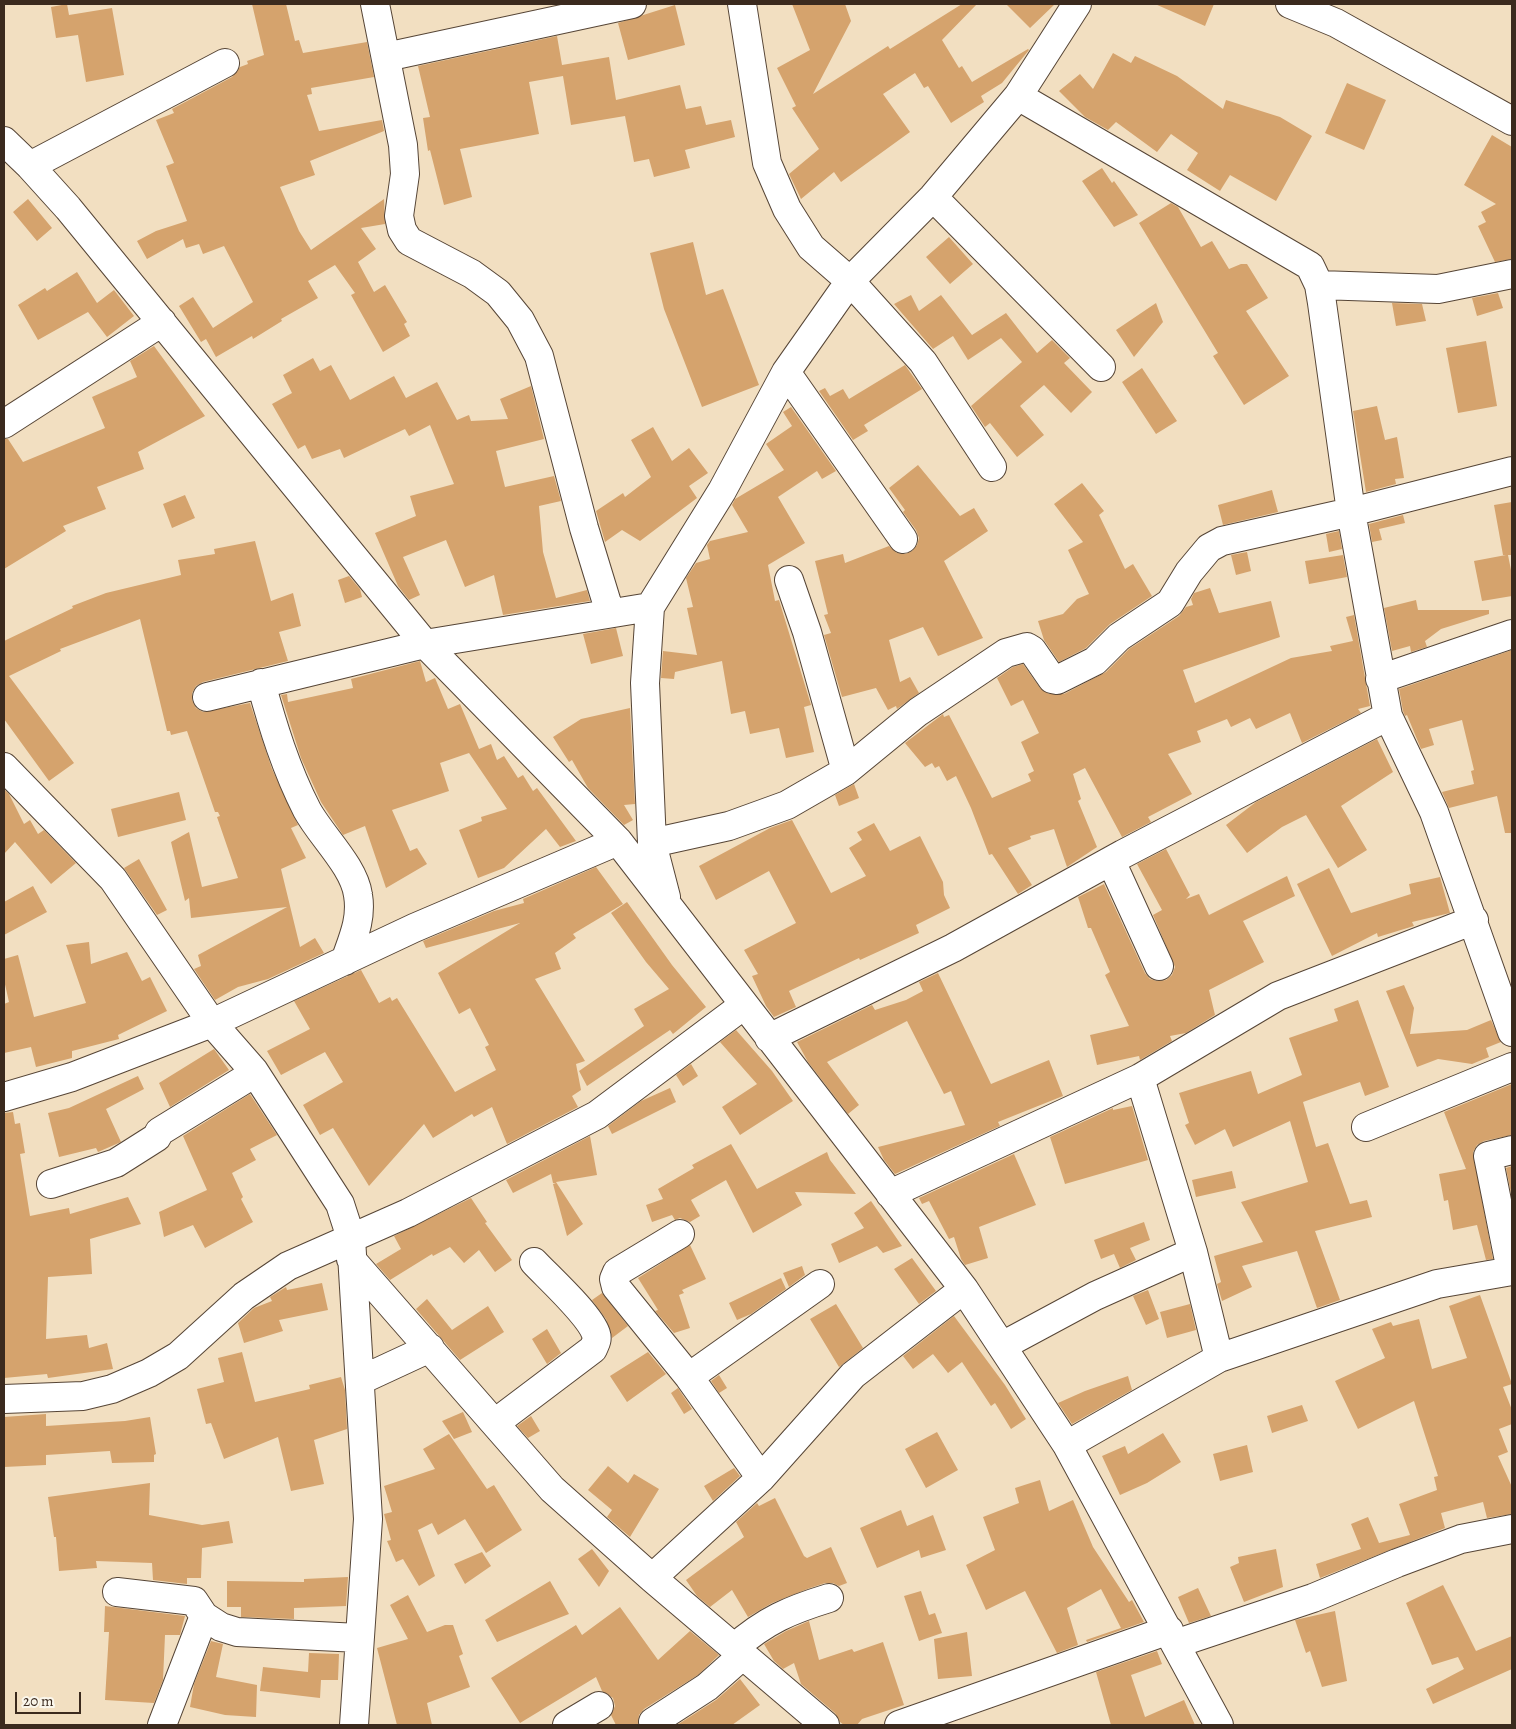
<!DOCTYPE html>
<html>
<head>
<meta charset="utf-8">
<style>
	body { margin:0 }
	#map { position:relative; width:1516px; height:1729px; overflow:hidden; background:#f2dfc1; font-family:Alegreya,serif }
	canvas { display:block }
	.frame { position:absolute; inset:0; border:5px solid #3b2a1e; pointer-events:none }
	.scale { position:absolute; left:15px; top:1692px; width:66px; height:22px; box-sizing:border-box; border:2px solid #3b2a1e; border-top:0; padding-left:6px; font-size:15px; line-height:18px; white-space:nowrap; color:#3b2a1e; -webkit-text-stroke:4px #fbf7ec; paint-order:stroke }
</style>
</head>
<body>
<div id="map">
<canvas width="1516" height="1729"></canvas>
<div class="frame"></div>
<div class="scale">20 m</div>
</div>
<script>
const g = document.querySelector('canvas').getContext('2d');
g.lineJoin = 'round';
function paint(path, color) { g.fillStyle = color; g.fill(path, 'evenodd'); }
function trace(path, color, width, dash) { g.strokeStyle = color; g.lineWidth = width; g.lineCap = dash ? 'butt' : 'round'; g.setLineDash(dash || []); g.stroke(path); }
paint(new Path2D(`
	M67 4 69 15 112 8 124 75 86 82 78 35 56 38 51 7Z
	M252 4H286L295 41 299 40 303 53 367 42 374 77 311 88 312 94 307 95 319 131 382 120 384 131 310 161 315 175 280 187 299 231 311 250 384 199 385 224 361 228 376 249 358 262 374 292 385 285 407 322 404 324 410 336 383 352 351 295 355 293 335 265 308 281 318 298 281 319 282 321 253 339 252 336 216 357 206 339 201 342 179 306 193 297 213 328 253 302 224 246 203 254 199 244 186 248 183 239 147 259 137 241 156 231 187 221 166 166 174 163 156 120 174 113 172 109 232 77 240 67 248 64 247 61 264 55Z
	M792 4H845L851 21 813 94 888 46 890 49 962 4H977L942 40 959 68 962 66 972 82 1028 49 1029 50 1002 83 981 96 984 102 951 123 928 86 924 88 915 73 883 94 910 132 841 182 834 172 801 199 789 174 819 149 792 108 796 106 777 68 810 50Z
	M1006 4H1055L1030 28Z
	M1155 4H1214L1205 26Z
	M675 5 685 45 628 60 618 23Z
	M557 36 562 65 609 57 616 100 680 85 686 109 701 106 706 125 731 120 735 137 685 150 690 168 654 177 649 159 634 162 625 116 571 125 563 76 529 82 539 134 460 149 472 197 444 205 430 150 428 151 423 118 430 117 418 66Z
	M1113 53 1131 63 1135 56 1177 76 1223 109 1226 100 1280 117 1312 136 1276 201 1230 175 1220 191 1187 170 1198 153 1171 134 1157 152 1116 122 1108 130 1085 117 1059 91 1080 74 1093 89Z
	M1347 83 1386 100 1364 150 1325 133Z
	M1492 135 1512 147V259L1495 262 1478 226 1486 222 1481 212 1496 204 1464 185Z
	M1102 168 1112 183 1114 181 1138 215 1114 227 1082 181Z
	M28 199 52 228 37 241 13 212Z
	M1171 203 1178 207 1201 247 1212 241 1229 269 1241 264H1247L1268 298 1246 311 1289 376 1244 405 1213 356 1218 353 1139 223Z
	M949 237 973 264 950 284 926 257Z
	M693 242 706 295 723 289 759 385 702 407 664 309 650 253Z
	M77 272 97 303 114 290 134 316 107 337 88 312 38 340 18 305 45 288 47 291Z
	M1498 293 1503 308 1477 316 1472 298Z
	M911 295 919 311 941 295 972 335 1006 313 1037 353 1052 340 1070 358 1064 363 1092 392 1071 413 1044 385 1020 406 1044 435 1017 457 990 423 985 427 971 406 1022 362 1001 338 968 360 953 336 933 349 894 304Z
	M1156 303 1163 322 1134 357 1116 330Z
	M1392 303 1422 304 1426 321 1396 326Z
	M1486 341 1497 406 1458 413 1446 348Z
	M154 346 205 416 138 452 144 469 97 487 106 509 63 526 66 531 4 569V439H8L23 462 105 428 92 397 137 377 130 361Z
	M313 358 320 371 331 365 350 400 394 376 406 398 437 382 457 420 469 415 471 421 508 419 500 399 531 386 544 439 496 451 505 487 554 476 561 501 539 506 543 552 556 598 587 590 590 601 503 615 494 575 465 587 446 540 403 557 420 595 409 600 398 586 375 533 416 516 410 496 454 484 430 425 409 436 405 429 344 458 340 449 312 459 305 445 298 449 272 404 292 393 283 375Z
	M905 365 922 389 864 425 868 431 853 440 819 391 825 388 830 396 843 389 849 399Z
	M1142 368 1177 421 1156 434 1122 382Z
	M1377 406 1385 440 1397 437 1404 478 1395 479 1396 484 1366 492 1353 411Z
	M791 407 836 471 822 479 817 471 778 497 805 543 768 565 775 601 779 600 811 705 804 707 814 752 786 758 779 728 750 734 745 711 731 714 722 661 675 672 674 679 661 678 663 651 697 655 687 608 693 607 686 578 696 563 710 559 707 545 710 541 748 532 732 505 735 499 784 470 766 444 792 426 783 412Z
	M653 427 672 461 689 448 708 473 689 486 697 498 640 541 622 530 605 542 596 511 623 493 625 497 651 477 631 440Z
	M918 465 960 516 974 508 988 531 944 561 983 638 938 656 923 627 889 640 900 682 910 677 919 693 897 709 896 706 888 710 876 688 842 697 824 635 831 633 824 615 828 614 815 561 843 554 845 563 889 546 897 553 905 554 912 551 917 545 919 538 916 530 903 512 905 510 889 488Z
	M1082 483 1104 511 1099 515 1125 569 1133 564 1152 596 1110 624 1086 648 1059 662 1044 640 1038 621 1063 614 1077 599 1089 594 1068 550 1083 542 1054 504Z
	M1272 490 1278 512 1223 525 1218 505Z
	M185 495 195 518 172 528 163 504Z
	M1512 502V555H1508L1512 575V596L1482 601 1474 561 1506 555H1503L1494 505Z
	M1403 515 1405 523 1379 529 1382 540 1372 542 1369 524Z
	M1339 531 1342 549 1329 552 1326 534Z
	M255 541 271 601 293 593 301 626 279 632 288 661 203 682 196 686 192 693V700L196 708 203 712 250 703 272 769 298 825 291 828 306 858 281 869 300 947 315 938 324 953 268 979 238 987 215 1000 194 969 201 966 198 955 287 907 191 918 189 898 185 901 171 842 189 832 202 887 238 878 217 817 220 816 218 812H215L187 731 171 735 170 731H167L140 619 60 649 61 651 9 676 74 763 49 781 4 719V641L73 608 72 606 106 593 181 575 178 560 215 554 214 549Z
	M1247 552 1251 571 1236 575 1231 555Z
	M1343 555 1347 577 1309 584 1305 561Z
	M349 576 360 589 362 597 345 603 338 580Z
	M1210 588 1219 613 1271 601 1280 637 1183 670 1195 703 1291 658 1332 651 1330 646 1353 641 1346 617 1354 615 1370 706 1358 709 1361 713 1302 743 1290 713 1256 729 1250 718 1231 727 1227 719 1197 731 1201 742 1168 754 1192 794 1148 817 1151 822 1122 837 1085 768 1073 774 1081 799 1078 801 1097 847 1067 867 1054 829 1030 836 1031 839 1008 848 1032 885 1018 894 992 854 989 855 971 808 956 776 947 781 939 766 935 768 932 763 925 767 905 743 943 714 944 717 949 715 992 798 1031 781 1028 774 1034 771 1021 742 1039 733 1023 700 1011 706 997 678 1013 667 1023 664 1040 688 1049 694H1064L1106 672 1129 649 1179 616 1186 607 1193 605 1191 599 1194 593Z
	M1416 600 1418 610H1489V614L1441 629 1425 641 1427 647 1411 652 1410 646 1392 651 1384 608Z
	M616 628 623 656 591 664 583 634Z
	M1512 650V833H1505L1497 796 1449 808 1442 792 1474 784 1471 771 1474 770 1462 720 1429 729 1434 745 1421 749 1407 715 1405 716 1403 711 1399 689Z
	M420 661 426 682 435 678 448 709 460 704 479 749 491 744 497 760 504 756 518 778 523 775 533 791 537 788 576 841 560 847 546 829 504 868 478 878 459 830 482 821 481 817 507 809 469 753 440 763 449 791 392 810 410 851 417 848 427 864 386 888 365 826 343 835 321 802 301 758 281 695 287 694 288 702 353 688 351 679Z
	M630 708 635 804 624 805 633 820 624 825 588 788 572 760 569 762 553 737 581 719Z
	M1377 739 1393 772 1341 806 1367 850 1338 868 1306 815 1282 827 1247 853 1226 825 1256 802Z
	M854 784 859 798 839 806 835 795Z
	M4 789 9 794 24 824 30 820 38 834 44 830 76 863 51 884 15 842 4 854Z
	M179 792 186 820 118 837 111 809Z
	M792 820 831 893 866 876 849 848 862 840 857 832 874 823 890 851 920 836 943 882 944 895 950 908 916 925 919 933 860 960 859 958 789 991 796 1007 774 1017 766 1006 752 976 758 974 744 950 796 923 769 871 716 900 699 866 770 828Z
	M1166 849 1190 895 1186 899 1199 894 1209 915 1287 876 1295 896 1243 921 1264 962 1209 990 1215 1015 1186 1033 1170 1036 1172 1041 1140 1060 1139 1056 1097 1065 1090 1035 1129 1026 1105 975 1110 972 1091 928H1088L1078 897 1104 884 1145 973 1150 979 1157 981 1166 980 1172 975 1175 967 1153 915 1162 910 1137 864Z
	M139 859 167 910 157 915 124 868Z
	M596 867 623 904 573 934 576 938 555 953 561 969 535 979 585 1061 576 1064 581 1090 572 1096 578 1107 507 1144 492 1107 474 1117 472 1114 433 1138 424 1124 369 1186 333 1128 320 1135 303 1105 343 1082 325 1052 281 1075 267 1051 310 1029 294 1001 361 970 379 1003 390 997 392 1001 397 998 455 1092 496 1070 485 1047 489 1045 470 1008 459 1014 438 973 520 923 426 948 423 941 494 911 524 903 523 899Z
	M1329 868 1351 913 1411 894 1409 884 1440 877 1450 913 1412 922 1414 926 1378 937 1377 933 1332 956 1297 884Z
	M33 886 47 912 4 935V902Z
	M627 902 672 965 706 1007 673 1034 670 1030 587 1086 579 1071 644 1026 634 1009 669 989 646 962 611 913Z
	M89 942 91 964 127 952 142 981 150 977 167 1011 118 1035 119 1039 72 1051V1058L36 1067 31 1047 4 1053V1004L9 1002 4 980V959L18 955 34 1017 86 1003 66 945Z
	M938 973 991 1084 1049 1060 1063 1096 998 1122 1000 1126 895 1174 884 1160 878 1147 965 1125 951 1091 944 1094 907 1021 827 1062 859 1105 848 1114 808 1062 797 1042 872 1005 875 1010 906 1000 923 991 919 982Z
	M1404 985 1414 1008 1410 1034 1467 1030 1491 1020 1501 1042 1486 1048 1489 1057 1472 1064 1438 1059 1417 1067 1386 991Z
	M1358 1000 1389 1087 1365 1096 1360 1082 1303 1102 1316 1147 1328 1143 1350 1204 1367 1200 1372 1217 1315 1231 1340 1300 1317 1308 1297 1251 1242 1266 1252 1287 1222 1301 1217 1284 1221 1282 1214 1256 1263 1242 1241 1202 1308 1182 1290 1121 1233 1147 1225 1129 1195 1145 1185 1125 1189 1123 1179 1093 1251 1071 1258 1094 1302 1075 1289 1038 1338 1021 1334 1009Z
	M736 1030 772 1071 793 1101 740 1135 722 1107 757 1084 720 1042Z
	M214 1049 229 1070 170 1107 159 1083Z
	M691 1064 698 1076 683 1086 676 1075Z
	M138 1076 144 1089 106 1109 121 1142 98 1152 96 1148 59 1157 48 1113 69 1108Z
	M1512 1084V1135L1484 1141 1477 1145 1473 1152 1493 1259 1486 1260 1477 1225 1453 1230 1448 1200 1444 1201 1439 1174 1466 1169 1444 1112Z
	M670 1088 676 1102 612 1134 608 1126 641 1101Z
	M250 1094 277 1135 250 1149 256 1160 232 1173 243 1197 241 1199 253 1222 205 1248 193 1225 164 1237 159 1212 207 1190 183 1136Z
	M1132 1106 1148 1160 1065 1184 1050 1137 1113 1108V1110Z
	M13 1112 15 1124 20 1123 25 1153 20 1154 30 1216 69 1208 70 1214 128 1197 141 1224 90 1239 92 1274 48 1277 46 1339 87 1335 89 1348 107 1343 113 1369 48 1378 47 1374 4 1378V1113Z
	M590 1136 597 1175 556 1182 583 1224 567 1236 553 1184 556 1183H553L551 1174 513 1193 506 1180Z
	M731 1144 757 1189 827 1152 830 1160 856 1194 795 1192 802 1205 753 1233 726 1180 691 1200 700 1216 690 1222 680 1218 675 1220 672 1215 652 1222 646 1205 663 1199 658 1189 694 1168 692 1165Z
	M1014 1154 1036 1205 979 1227 988 1258 965 1265 961 1259 954 1237 949 1239 929 1201 922 1204 919 1198Z
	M1512 1166V1198L1506 1168Z
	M1232 1171 1236 1188 1196 1197 1192 1180Z
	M471 1198 487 1222 485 1223 512 1260 495 1272 479 1250 464 1263 450 1247 433 1256 432 1254 390 1280 376 1264 401 1249 394 1236Z
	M871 1201 902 1246 883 1253 877 1246 839 1263 831 1244 864 1228 854 1213Z
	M1144 1222 1150 1240 1130 1248 1136 1260 1120 1268 1114 1254 1101 1259 1094 1240Z
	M690 1245 706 1279 682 1290 684 1293 679 1295 690 1328 674 1333 655 1311 658 1310 638 1278Z
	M912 1258 936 1291 919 1304 894 1269Z
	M802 1266 805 1275 789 1287 783 1273Z
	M781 1278 786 1289 751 1314 737 1320 729 1303Z
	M322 1283 328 1310 279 1320 283 1331 244 1343 238 1323 254 1308 272 1301 270 1297 286 1287 287 1290Z
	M1148 1290 1159 1319 1146 1325 1133 1296Z
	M602 1293 628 1326 612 1338 606 1319 592 1300Z
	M1480 1295 1512 1384 1503 1387 1512 1410V1424L1499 1429 1508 1452 1498 1456 1512 1487V1514L1487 1518 1483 1502 1441 1513 1445 1528 1320 1578 1316 1564 1361 1549 1351 1524 1368 1517 1379 1543 1410 1535 1399 1504 1437 1490 1434 1477 1438 1476 1414 1401 1358 1429 1335 1381 1385 1358 1372 1329 1391 1322 1393 1326 1419 1319 1432 1369 1467 1358 1449 1306Z
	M427 1299 452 1330 488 1306 504 1332 460 1360 416 1309Z
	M836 1304 863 1348 839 1367 810 1319Z
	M1190 1304 1196 1330 1167 1338 1160 1312Z
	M954 1316 1005 1385 1026 1419 1011 1429 995 1403 991 1406 962 1362 948 1373 933 1354 913 1369 903 1356Z
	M547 1329 561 1353 547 1364 532 1339Z
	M242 1352 255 1402 310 1389 309 1385 341 1377 345 1390 347 1429 314 1440 324 1484 291 1491 278 1437 224 1459 211 1423 206 1424 197 1389 224 1382 218 1358Z
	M648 1352 666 1374 627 1402 610 1376Z
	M719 1375 727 1388 719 1393 711 1381Z
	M1128 1376 1132 1390 1072 1424 1058 1403 1085 1391Z
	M678 1388 692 1409 684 1414 671 1393Z
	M1302 1405 1308 1421 1272 1433 1267 1416Z
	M463 1412 472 1432 454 1439 442 1421Z
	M46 1414V1426L125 1421 150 1417 156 1454 154 1455V1462L112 1463 110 1451 46 1455V1465L4 1467V1417Z
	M531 1416 540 1431 528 1438 517 1426Z
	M937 1432 958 1470 926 1488 905 1449Z
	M1163 1433 1181 1462 1147 1483 1120 1495 1102 1456 1125 1446 1128 1454Z
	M449 1434 487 1489 494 1485 522 1530 486 1553 465 1519 438 1535 432 1523 418 1530 435 1576 419 1586 403 1559 396 1562 387 1541 391 1540 384 1514 392 1512 384 1486 435 1469 423 1449Z
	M1247 1445 1253 1472 1220 1481 1213 1454Z
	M608 1466 628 1483 634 1474 659 1489 630 1537 607 1517 612 1510 588 1490Z
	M734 1468 740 1476 713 1501 704 1486Z
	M1040 1480 1049 1511 1073 1500 1093 1547 1129 1602 1132 1600 1144 1622 1087 1642 1086 1640 1121 1628 1101 1589 1067 1608 1078 1645 1057 1653 1025 1591 986 1610 966 1565 995 1550 983 1517 1019 1503 1015 1488Z
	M150 1483 149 1515 202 1525 229 1521 233 1543 202 1548 201 1578H187V1584L153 1580 152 1563 96 1561 97 1568 59 1571 56 1537H54L48 1497Z
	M775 1498 804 1556 807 1558 831 1547 847 1583 839 1586 833 1583H825L810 1588 772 1603 748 1617 732 1590 710 1607 697 1596 686 1580 744 1537 736 1522 757 1503 759 1506Z
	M901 1510 907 1526 933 1515 946 1550 921 1558 919 1550 877 1568 860 1528Z
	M592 1549 609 1571 599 1587 578 1559Z
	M1276 1549 1283 1587 1244 1602 1230 1567 1239 1563 1238 1557Z
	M482 1552 491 1566 465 1584 454 1564Z
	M348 1577 346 1606 294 1608V1619L241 1617V1607H227V1581L304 1582V1579Z
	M550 1581 569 1614 497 1642 485 1620Z
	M1443 1585 1476 1651 1512 1636V1669L1433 1704 1426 1689 1464 1669 1458 1657 1432 1665 1406 1603Z
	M1198 1588 1211 1616 1189 1623 1178 1597Z
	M921 1591 929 1615 935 1613 942 1633 919 1641 904 1596Z
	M408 1595 427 1632 445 1625H453L463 1654 459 1656 470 1687 427 1703 432 1725H397L377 1648 408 1639 390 1605Z
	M105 1606 185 1616 180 1635H165L163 1680 154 1703 105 1700 109 1632H104Z
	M620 1607 658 1660 690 1631 719 1655 698 1675 644 1709 639 1715 638 1725H616L611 1715 615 1706 613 1698 602 1691 596 1677 520 1723 491 1678 576 1625 582 1635Z
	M1335 1611 1347 1681 1322 1687 1310 1651 1306 1653 1295 1620Z
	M809 1621 819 1660 852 1649 854 1652 883 1642 904 1705 862 1719 857 1725H844L840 1722 835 1713 801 1684 794 1663 783 1669 774 1661 764 1644 786 1631Z
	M967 1632 972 1676 938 1679 934 1639Z
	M211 1641 223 1644 216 1677 257 1685 256 1717 225 1715 190 1707 194 1684Z
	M1157 1651 1162 1664 1131 1675 1145 1717 1184 1700 1195 1725H1111L1096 1672Z
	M309 1653 339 1654 338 1680H321L320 1698 260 1691 263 1667 308 1672Z
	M740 1679 760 1705 732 1725H677L716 1700Z`), '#d5a36d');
const minor = new Path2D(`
	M375 4 403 145 405 174 399 216 402 230 409 241 472 274 498 293 520 320 539 356 584 528 610 613
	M742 4 767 163 787 209 811 247 850 281 923 362 992 467
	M1290 4 1336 23 1512 121
	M386 57 632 4
	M1018 96 1310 266 1319 285 1322 303 1351 512 1388 716 1434 812 1512 1032
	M4 141 30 166 68 208 425 644 618 841 964 1289 1067 1445 1219 1725
	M30 166 225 63
	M933 197 1101 367
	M1319 285 1438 289 1512 274
	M786 372 903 539
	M4 424 162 322
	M789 580 807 632 846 771
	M1380 679 1512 634
	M261 683C273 727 286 769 307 810 321 836 354 866 358 895 362 919 353 938 345 961
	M207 697 425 644 650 607
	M4 767 113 879 212 1023 254 1071 340 1204 351 1238 368 1519 354 1725
	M652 843 729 826 787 805 846 771 918 712 1006 653 1027 647 1032 650 1052 679 1057 680 1095 661 1119 637 1170 603 1189 572 1209 548 1222 541 1351 512 1512 471
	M1111 861 1159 966
	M666 897 652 843 645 683 650 607 722 491 786 372 850 281 933 197 1018 96 1077 4
	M769 1038 953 948 1123 854 1388 716
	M1140 1078 1193 1252 1219 1358
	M4 1097 72 1077 212 1023 414 928 618 841
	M1366 1127 1512 1067
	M51 1184 116 1163 157 1137 159 1132 255 1073 254 1071
	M890 1194 1140 1078 1278 996 1474 920
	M680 1234 617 1272 614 1279 616 1287 689 1377 761 1478
	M351 1259 552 1489 652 1578 825 1725
	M1511 1271 1488 1156 1512 1150
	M1002 1346 1095 1296 1193 1252
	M689 1377 820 1284
	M361 1380 430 1348
	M4 1399 83 1396 112 1389 149 1373 178 1356 244 1296 288 1266 408 1213 597 1115 744 1005
	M495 1423 593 1349C595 1344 598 1340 596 1334 590 1315 549 1278 534 1262
	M1067 1445 1219 1358 1437 1284 1512 1271
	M652 1578 761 1478 853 1375 964 1289
	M117 1592 194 1601 204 1616 221 1627 237 1632 359 1638
	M1175 1644 1313 1598 1397 1563 1461 1539 1512 1529
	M734 1648C766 1620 790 1610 829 1598
	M653 1722 707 1687 743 1655
	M162 1725 204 1616
	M567 1725 599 1706
	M899 1725 1169 1630`);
trace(minor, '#564536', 30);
trace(minor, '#fff', 28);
</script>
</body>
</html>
